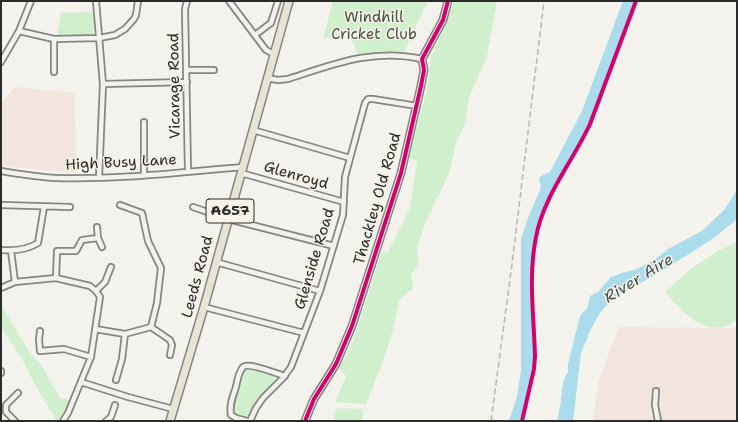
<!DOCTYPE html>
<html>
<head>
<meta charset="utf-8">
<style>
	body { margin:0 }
	#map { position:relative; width:738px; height:422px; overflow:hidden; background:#f4f2ec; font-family:"Shantell Sans",sans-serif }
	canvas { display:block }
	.frame { position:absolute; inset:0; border:2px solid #2b2b2b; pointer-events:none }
</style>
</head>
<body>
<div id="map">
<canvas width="738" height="422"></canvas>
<div class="frame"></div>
</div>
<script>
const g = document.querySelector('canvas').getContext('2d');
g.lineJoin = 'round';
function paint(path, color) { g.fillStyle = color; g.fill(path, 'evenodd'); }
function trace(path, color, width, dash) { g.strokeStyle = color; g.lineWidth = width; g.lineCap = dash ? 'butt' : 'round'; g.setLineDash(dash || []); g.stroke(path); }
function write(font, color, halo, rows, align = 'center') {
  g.font = font + ' "Shantell Sans",sans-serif'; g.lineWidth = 3; g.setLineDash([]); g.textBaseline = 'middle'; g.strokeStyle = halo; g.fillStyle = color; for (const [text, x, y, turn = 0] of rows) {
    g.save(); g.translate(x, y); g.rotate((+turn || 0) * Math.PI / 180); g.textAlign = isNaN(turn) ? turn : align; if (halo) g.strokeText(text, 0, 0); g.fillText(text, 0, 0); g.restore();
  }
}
paint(new Path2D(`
	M15 87 75 93 76 173 1 166V104Z
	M619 327 737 328V421H593L599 379Z`), '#f1e5dd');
paint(new Path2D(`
	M333 1H428L404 52 381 51 358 55 348 32 323 39Z
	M454 1H497L487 56 469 98 465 124 456 143 450 171 424 226 417 249 419 263 411 275 413 288 399 300 394 326 383 362 366 404 335 402 346 376 339 369 352 344 382 251 388 252 410 208 417 161 409 158 428 85 431 57 448 19Z
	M92 12 94 35 57 36 61 13Z
	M737 242V320C708 342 683 312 665 292L692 268 716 252Z
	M1 300 4 310 30 353 43 368 60 398 69 400 62 419 57 421 35 385 22 359 1 327Z
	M247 365 285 376 263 398 250 421 231 415V402L240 372Z
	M337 408 364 409 362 421H333Z`), '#d0efcc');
paint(new Path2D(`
	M623 1H635C617 46 603 93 582 137 567 168 543 197 535 232 526 270 533 308 534 347 534 372 527 397 520 421H509L517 396 521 371V239L528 218 540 190 541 186 539 179 541 176 550 172 582 111Z
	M737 190V218L734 222C726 227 720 234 712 239 698 248 683 258 668 267 649 280 627 288 610 302 600 310 594 324 588 335 587 341 583 347 581 353L573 421H557C558 414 560 408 561 401 562 391 562 380 568 372V364L580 316 582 313 587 309 590 296 598 292 611 277 622 273 637 269 653 261 668 249 702 231 725 209Z`), '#aadceb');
const street = new Path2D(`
	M96 1 103 84 99 178
	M187 1 185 9 188 171
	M229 1 266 50 274 54
	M19 31 54 39 99 38 115 35 125 29 134 19 136 15 138 1
	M255 35 271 23 278 1
	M1 62 19 31 31 1
	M187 70H214
	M54 72V39
	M267 78 278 80 288 79C334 64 373 48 422 59
	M103 84 187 82
	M144 122V175
	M253 130 350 158
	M1 171C19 174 37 177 56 178 118 180 181 172 243 167
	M241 173 344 202
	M1 205 70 207
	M120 205 142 213 148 241 161 268 157 303 151 327
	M193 207 228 219 334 246
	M97 227 98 238 102 247
	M1 250C15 251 27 250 38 243L44 207
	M11 251 15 282
	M216 262 320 291
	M56 278 57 251H76L82 240 98 238
	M1 288 15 282 56 278 90 286 96 291
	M204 307 304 333
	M95 329 125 334 151 327 170 340 172 345 170 355
	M40 331 39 339 40 351 64 349 91 357
	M1 371V373
	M116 380 122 359 125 334
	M81 382 128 397 173 409
	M656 391 655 405 658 421
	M15 421 6 412V405L18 393
	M63 421 68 413 91 357 100 297 96 291 105 282 111 267
	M106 421 111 417 115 405
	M247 421 236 418 231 415C229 405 233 396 236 387 237 381 239 372 243 367 249 362 277 374 285 376
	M250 421 256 408 263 398 283 378 291 367 304 333 320 291 343 215 345 177 365 103 368 99H373L417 106`);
const secondary = new Path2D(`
	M305 421 314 399 336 364 352 326 401 173 421 86 424 70 422 59 443 20 448 1`);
const primary = new Path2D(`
	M170 421 204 307 289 1`);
trace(street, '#858582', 8);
trace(secondary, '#858582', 9);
trace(primary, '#858582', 10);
trace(street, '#f2f1ed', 4.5);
trace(secondary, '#f2f1ed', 6);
trace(primary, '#e7e4d5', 7);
trace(new Path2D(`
	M491 421 512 264 544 1`), '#b8b7b5', 1.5, [6, 3]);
trace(new Path2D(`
	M305 421 314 399 336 364 352 326 401 173 421 86 424 70 422 59 443 20 448 1
	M522 421 534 369 535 356C534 317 528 276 536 237 543 197 573 161 590 124L636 1`), '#d6006c', 4);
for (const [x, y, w] of [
	[230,211,48]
]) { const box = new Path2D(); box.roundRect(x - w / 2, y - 12, w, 24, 3); g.fillStyle = '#f7f3e8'; g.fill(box); trace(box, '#2b2b2b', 1); }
write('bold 14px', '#2b2b2b', null, [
	["A657",230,211]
]);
write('15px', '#465246', '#f7f3e8', [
	["Windhill",374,18],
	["Cricket Club",374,35]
]);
write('15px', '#2b2b2b', '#f7f3e8', [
	["Vicarage Road",175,86,-91],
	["High Busy Lane",121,163,-3],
	["Glenroyd",296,176,16],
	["Thackley Old Road",378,199,-74],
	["Glenside Road",315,259,-73],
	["Leeds Road",198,277,-75]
]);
write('italic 16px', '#43555b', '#f7f3e8', [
	["River Aire",639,279,-32]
]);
</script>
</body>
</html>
